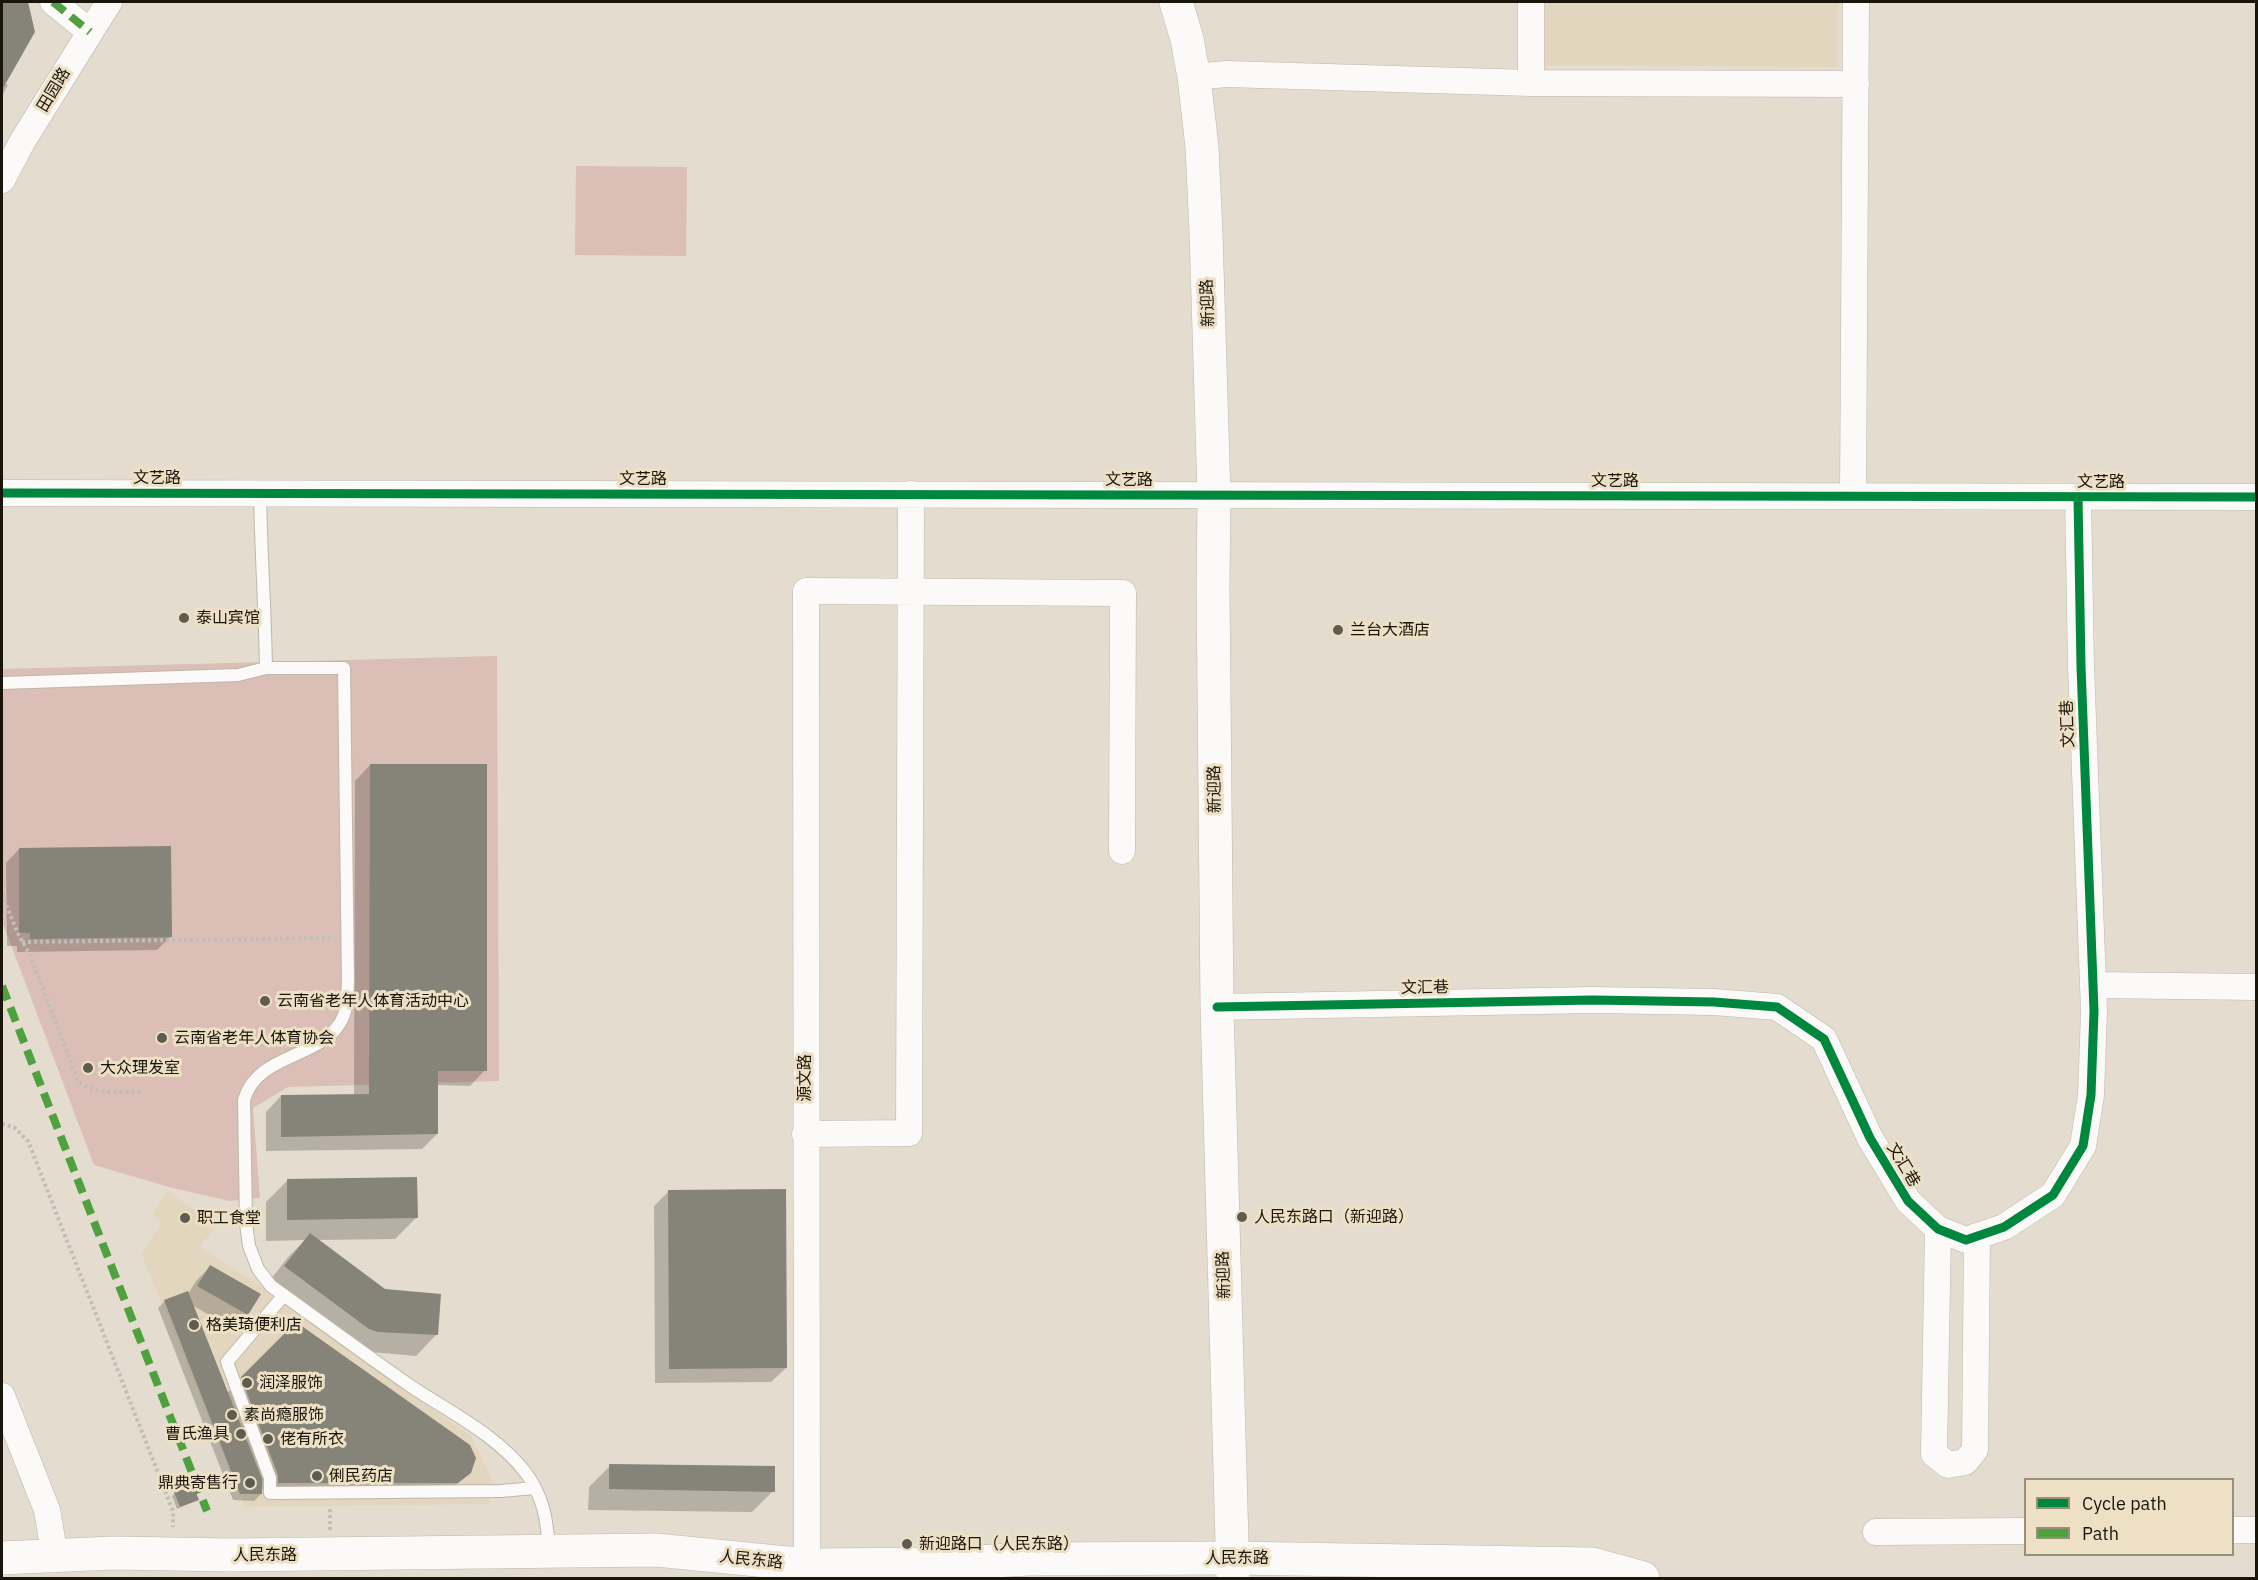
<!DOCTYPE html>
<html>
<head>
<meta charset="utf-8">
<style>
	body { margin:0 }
	#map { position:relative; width:2258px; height:1580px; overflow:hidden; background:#e4dcce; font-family:"IBM Plex Sans",sans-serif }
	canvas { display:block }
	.frame { position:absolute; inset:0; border:3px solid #19150b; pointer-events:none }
	.legend { position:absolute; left:2024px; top:1478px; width:210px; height:78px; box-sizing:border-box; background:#ede0c5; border:2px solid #988f7b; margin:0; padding:8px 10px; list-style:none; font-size:18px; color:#19150b }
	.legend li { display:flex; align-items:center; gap:12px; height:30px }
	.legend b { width:30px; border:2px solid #988f7b }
</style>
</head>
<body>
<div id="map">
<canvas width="2258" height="1580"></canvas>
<div class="frame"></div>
<ul class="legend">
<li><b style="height:8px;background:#00873e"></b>Cycle path</li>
<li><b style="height:8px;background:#4fa03e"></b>Path</li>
</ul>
</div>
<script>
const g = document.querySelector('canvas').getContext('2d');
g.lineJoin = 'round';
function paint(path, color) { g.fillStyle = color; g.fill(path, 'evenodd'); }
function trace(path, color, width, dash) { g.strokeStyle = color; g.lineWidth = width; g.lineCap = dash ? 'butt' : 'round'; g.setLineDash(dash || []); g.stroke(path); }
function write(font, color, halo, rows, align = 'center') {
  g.font = font + ' "IBM Plex Sans","Noto Sans SC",sans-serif'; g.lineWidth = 6; g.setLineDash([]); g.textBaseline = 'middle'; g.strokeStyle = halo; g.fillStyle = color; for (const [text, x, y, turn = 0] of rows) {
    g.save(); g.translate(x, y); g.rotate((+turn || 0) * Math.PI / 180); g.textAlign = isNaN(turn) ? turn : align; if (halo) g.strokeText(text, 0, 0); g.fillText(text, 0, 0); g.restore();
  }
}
paint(new Path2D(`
	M1544 2H1837V67L1544 65Z
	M168 1191 216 1226 200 1247 258 1284 471 1436 492 1479 490 1504 245 1507 141 1253 161 1224 153 1214Z`), '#e3d6be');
paint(new Path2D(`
	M576 166 687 167 686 256 575 255Z
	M497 656 499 1081 288 1087 253 1108 260 1198 229 1201 169 1187 94 1165 2 921V669Z`), '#dbbeb5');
paint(new Path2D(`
	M2 2H23L27 3 4 83 8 85 2 96Z
	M370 765 485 1070 470 1086 436 1085 437 1134 422 1149 266 1151V1112L281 1096 354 1095 355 781Z
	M19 849 170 937 157 950 17 952V946H7L6 863Z
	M287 1181 417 1217 395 1239 317 1240 437 1334 416 1356 348 1350 264 1288 289 1256 305 1240 266 1241V1202Z
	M668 1192 786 1368 771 1382 655 1383 654 1206Z
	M210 1267 247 1314 233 1329 192 1305 227 1393 297 1324 465 1477 442 1497 264 1496 261 1481V1494L254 1501 233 1500 158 1308 165 1301 188 1294 196 1281Z
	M610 1466 773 1491 752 1512 588 1510 589 1487Z
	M175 1493 197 1500 177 1509 172 1496Z`), '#0003');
paint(new Path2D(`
	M2 2H28L35 32 2 90Z
	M370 764H487V1071H438V1134L281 1137V1095L369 1094Z
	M171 846 172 937 30 939V933H19V848Z
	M417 1177 418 1218 287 1220V1179Z
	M786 1189 787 1368 669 1369 668 1190Z
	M310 1233 385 1289 441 1294 438 1335 378 1332 369 1329 284 1266Z
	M210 1265 261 1294 248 1315 197 1286Z
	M188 1291 262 1479V1494H240L164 1300Z
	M296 1322 470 1445 476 1458 471 1473 458 1483H278V1475L241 1377Z
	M609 1464 775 1466V1492L609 1489Z
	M193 1485 199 1500 180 1507 174 1492Z`), '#868379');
const lane = new Path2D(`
	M260 493C261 552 265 610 266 668H344L348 981C347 995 348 1011 340 1023 318 1059 257 1054 244 1100L246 1223 249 1246 258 1269 271 1286C317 1319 363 1353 409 1385 449 1412 496 1434 526 1473 544 1498 547 1520 549 1550
	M2 683 238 675 266 668
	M284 1295 227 1362 270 1478V1493L501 1491 534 1488`);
const street = new Path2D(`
	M53 2 90 32
	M1531 2V83L1856 84
	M1194 77 1226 74 1531 83
	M2 180 22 142 109 2
	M2 493 2256 497
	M1853 496 1856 2
	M2093 985 2256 987
	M1217 1007 1593 1000 1714 1002 1777 1007 1824 1039 1870 1138 1908 1201 1938 1229 1966 1240 2004 1227 2053 1195 2083 1146 2091 1095 2094 1011 2081 666 2078 497
	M805 1134 909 1133 911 494
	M1938 1229 1934 1454 1948 1465 1965 1462 1975 1450 1977 1236
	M2 1396 47 1510 55 1557
	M2232 1530H2256
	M1876 1532 2026 1531
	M807 1565 806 591 1123 593 1122 851`);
const secondary = new Path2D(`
	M1176 2 1187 39 1194 77 1202 147 1206 233 1214 495 1213 587 1217 1007 1233 1578`);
const primary = new Path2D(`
	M2 1558 113 1553 230 1555 656 1550 807 1565 940 1564 1029 1559 1233 1558 1592 1564 1643 1578`);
trace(lane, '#bdb7ac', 14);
trace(street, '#bdb7ac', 27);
trace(secondary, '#bdb7ac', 34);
trace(primary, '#bdb7ac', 34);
trace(new Path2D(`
	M2 894 18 934 30 955 78 1081C95 1096 119 1091 142 1092
	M22 942 333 938
	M2 1124 15 1128 28 1141 173 1511V1527
	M330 1530V1509H332`), '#c1beba', 4, [3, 3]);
trace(lane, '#fbfaf8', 12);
trace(street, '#fbfaf8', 26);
trace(secondary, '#fbfaf8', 33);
trace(primary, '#fbfaf8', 33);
trace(new Path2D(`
	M53 2 90 32
	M2 986 207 1511`), '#4fa03e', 8, [15, 8]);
trace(new Path2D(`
	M2 493 2256 497
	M1217 1007 1593 1000 1714 1002 1777 1007 1824 1039 1870 1138 1908 1201 1938 1229 1966 1240 2004 1227 2053 1195 2083 1146 2091 1095 2094 1011 2081 666 2078 497`), '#00873e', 9);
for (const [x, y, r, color] of [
	[184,618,6,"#605b4f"],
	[1338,630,6,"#605b4f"],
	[265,1001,6,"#605b4f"],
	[162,1038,6,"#605b4f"],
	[88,1068,6,"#605b4f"],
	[1242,1217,6,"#605b4f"],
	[185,1218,6,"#605b4f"],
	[194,1325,6,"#605b4f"],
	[247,1383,6,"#605b4f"],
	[232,1415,6,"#605b4f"],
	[241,1434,6,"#605b4f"],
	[268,1439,6,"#605b4f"],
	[317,1476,6,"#605b4f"],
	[250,1483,6,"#605b4f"],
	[907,1544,6,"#605b4f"]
]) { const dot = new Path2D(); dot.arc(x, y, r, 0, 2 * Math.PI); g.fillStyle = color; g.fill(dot); trace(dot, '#ede0c5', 2); }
write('16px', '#19150b', '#ede0c5', [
	["田园路",54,90,-59],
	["新迎路",1208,303,-92],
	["文艺路",157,478],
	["文艺路",643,479],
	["文艺路",1129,480],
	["文艺路",1615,481],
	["文艺路",2101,482],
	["文汇巷",2068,724,-92],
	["新迎路",1215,789,-91],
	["文汇巷",1425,988,-1],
	["源文路",805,1078,-90],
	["文汇巷",1903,1165,59],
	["新迎路",1224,1275,-92],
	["人民东路",265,1555],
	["人民东路",1237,1558],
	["人民东路",751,1560,6]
]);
write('16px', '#19150b', '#ede0c5', [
	["泰山宾馆",196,618],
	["兰台大酒店",1350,630],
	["云南省老年人体育活动中心",277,1001],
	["云南省老年人体育协会",174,1038],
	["大众理发室",100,1068],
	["人民东路口（新迎路）",1254,1217],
	["职工食堂",197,1218],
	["格美琦便利店",206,1325],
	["润泽服饰",259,1383],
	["素尚瘾服饰",244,1415],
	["曹氏渔具",229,1434,"right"],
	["佬有所衣",280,1439],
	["俐民药店",329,1476],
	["鼎典寄售行",238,1483,"right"],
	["新迎路口（人民东路）",919,1544]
], 'left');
</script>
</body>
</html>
